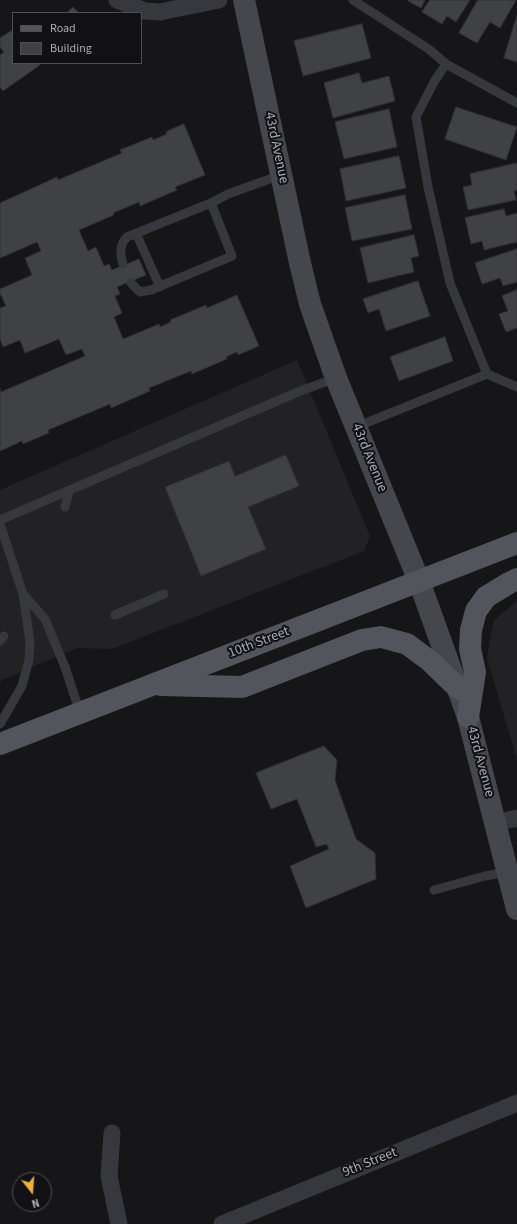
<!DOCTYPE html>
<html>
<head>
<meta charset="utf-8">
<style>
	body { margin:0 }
	#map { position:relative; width:517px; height:1224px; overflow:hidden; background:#161618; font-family:"Source Sans 3",sans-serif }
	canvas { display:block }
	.legend { position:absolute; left:12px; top:12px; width:130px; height:52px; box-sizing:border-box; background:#111113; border:1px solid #4d4f55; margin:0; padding:5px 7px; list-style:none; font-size:12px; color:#a8adb8 }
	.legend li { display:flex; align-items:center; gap:8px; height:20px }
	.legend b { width:20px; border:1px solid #4d4f55 }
	.north { position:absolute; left:12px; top:1172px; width:40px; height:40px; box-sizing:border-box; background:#111113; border:1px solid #4d4f55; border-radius:50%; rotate:163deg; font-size:11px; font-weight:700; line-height:16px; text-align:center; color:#a8adb8 }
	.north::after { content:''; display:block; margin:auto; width:14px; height:18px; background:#f2b134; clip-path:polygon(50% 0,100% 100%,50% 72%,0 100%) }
</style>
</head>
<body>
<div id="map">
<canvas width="517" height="1224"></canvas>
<ul class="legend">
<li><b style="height:5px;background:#53555c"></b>Road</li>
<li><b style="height:11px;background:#404145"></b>Building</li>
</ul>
<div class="north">N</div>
</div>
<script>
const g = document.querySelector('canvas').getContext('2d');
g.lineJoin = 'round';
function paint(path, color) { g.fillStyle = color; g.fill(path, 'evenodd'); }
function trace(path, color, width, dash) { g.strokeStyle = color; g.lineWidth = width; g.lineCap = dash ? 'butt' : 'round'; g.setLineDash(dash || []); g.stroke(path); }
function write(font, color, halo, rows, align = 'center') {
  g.font = font + ' "Source Sans 3",sans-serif'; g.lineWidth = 4; g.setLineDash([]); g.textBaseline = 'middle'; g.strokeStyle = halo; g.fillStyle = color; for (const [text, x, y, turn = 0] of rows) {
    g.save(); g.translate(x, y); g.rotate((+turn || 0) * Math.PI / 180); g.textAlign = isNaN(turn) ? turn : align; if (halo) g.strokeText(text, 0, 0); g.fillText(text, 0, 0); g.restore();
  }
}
paint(new Path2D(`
	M297 360 370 536 364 551 112 649 77 648 2 680 0 683V490Z
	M517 601V760L487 658 494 620Z`), '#222225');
const building = new Path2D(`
	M408 0H425L421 8 408 1Z
	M430 0H470L456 22 447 16 442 24 422 12Z
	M478 0H516L500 28 490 22 477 43 459 33Z
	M73 7 79 13H67Z
	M517 15V62L504 58Z
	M362 24 371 58 303 76 294 41Z
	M13 30V63H39L40 65 3 91 0 87V55L4 52 0 47V38Z
	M359 73 362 83 389 76 395 101 333 118 324 83Z
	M456 107 517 127 506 160 445 139Z
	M389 109 397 147 344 159 335 122Z
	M184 124 205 175 175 187 177 190 140 206 139 202 113 213 114 215 79 230 88 251 96 247 104 266 109 264 112 270 139 259 146 275 117 287 120 294 115 296 122 313 114 317 123 339 159 324 160 327 171 322 170 320 206 305 207 308 237 295 259 346 238 355 237 352 226 357 227 359 192 374 191 371 149 388 150 391 111 408 110 404 48 430 49 433 23 444 22 441 0 451V388L1 392 85 356 82 349 66 355 59 339 25 353 20 340 3 347 0 339V308L6 306 0 293V289L32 275 25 258 41 251 37 242 0 258V203L57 177 58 180 122 153 120 150 152 137 153 140 167 134 166 132Z
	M399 156 406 188 346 201 340 169Z
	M517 163V190L514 191 516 200 468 210 463 187 472 185 470 174Z
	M405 195 412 229 352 241 345 208Z
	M504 209 506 216 517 213V242L484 250 482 241 471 244 465 218Z
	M414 235 419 256 411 258 414 272 368 283 360 248Z
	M517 249V282L503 286 500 278 482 284 475 263Z
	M418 281 430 316 386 331 379 309 368 313 363 299Z
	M517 290V328L506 332 499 314 508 311 502 296Z
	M445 337 453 361 399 381 390 357Z
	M286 455 299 486 248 507 266 549 201 576 165 487 229 461 235 476Z
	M324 746 337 760 335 780 356 839 375 853 376 879 306 908 290 866 329 849 327 844 316 847 297 799 271 809 256 773Z`);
paint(building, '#404145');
trace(building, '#303034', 1);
trace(new Path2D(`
	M353 0 430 50 446 64 517 103
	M446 64 434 82 416 117 428 187 450 283 487 374
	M136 233 160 287
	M123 264C120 254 119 245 127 237L211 203 228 194 281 175
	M131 283 140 292 151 290 232 256 211 203
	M356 427 487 374 517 387
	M65 507 69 492
	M0 520 298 392 336 378
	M0 524 23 594 30 642 29 660 22 686 0 724
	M23 594 45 619 65 667 80 713
	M115 615 164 594
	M0 641 4 636
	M434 890 485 876 508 872`), '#37383d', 9);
trace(new Path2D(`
	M117 0 145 11 160 12 219 0
	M496 823 517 818
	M112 1133 109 1176 119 1224
	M222 1224 517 1103`), '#37383d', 17);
trace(new Path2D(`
	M244 0 300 263 310 304 336 378 419 581 468 717 517 909`), '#45474d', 22);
trace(new Path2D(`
	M161 685 242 687 362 640 381 637 407 644 430 661 459 689
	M468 717 475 672 470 649 471 630 476 611 486 597 509 583 517 579
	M0 744 517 543`), '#53555c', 22);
write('14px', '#a8adb8', '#111113', [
	["43rd Avenue",276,148,78],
	["43rd Avenue",369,458,68],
	["10th Street",259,643,-21],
	["43rd Avenue",480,762,75],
	["9th Street",370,1163,-22]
]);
</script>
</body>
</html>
